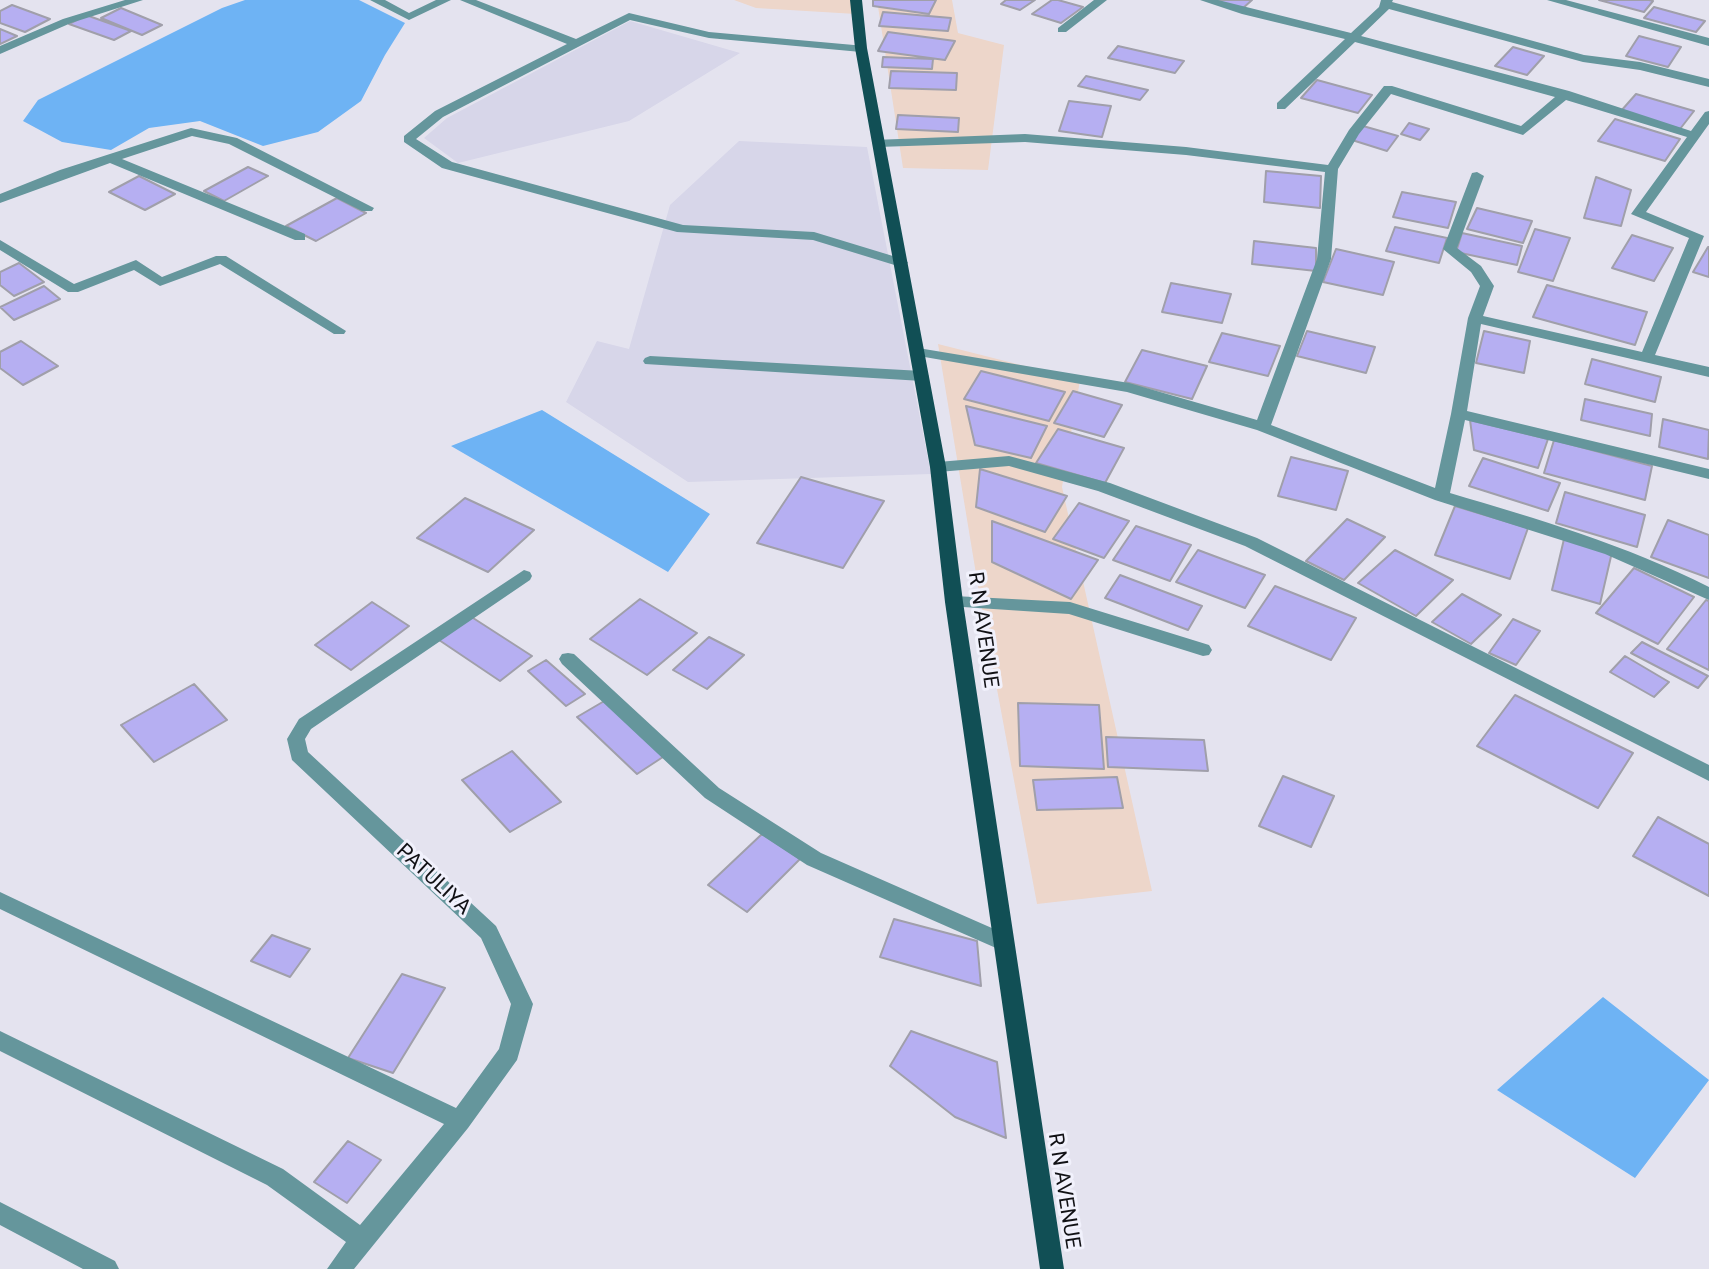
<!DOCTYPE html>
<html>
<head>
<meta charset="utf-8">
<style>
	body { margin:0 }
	canvas { display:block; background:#e4e3ef }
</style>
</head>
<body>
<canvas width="1709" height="1269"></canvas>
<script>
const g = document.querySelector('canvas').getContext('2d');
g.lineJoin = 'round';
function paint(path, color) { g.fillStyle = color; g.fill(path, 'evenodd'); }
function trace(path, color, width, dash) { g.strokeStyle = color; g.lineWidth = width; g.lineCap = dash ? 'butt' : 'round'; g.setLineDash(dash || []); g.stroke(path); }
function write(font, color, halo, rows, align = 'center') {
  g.font = font + ' Roboto,sans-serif'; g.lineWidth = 6; g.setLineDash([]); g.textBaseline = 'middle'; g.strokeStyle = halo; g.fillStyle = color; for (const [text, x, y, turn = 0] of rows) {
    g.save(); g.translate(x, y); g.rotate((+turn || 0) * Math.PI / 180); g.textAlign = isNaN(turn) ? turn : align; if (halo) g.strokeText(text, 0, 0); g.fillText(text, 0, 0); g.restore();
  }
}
paint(new Path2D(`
	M734 0H853L856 14 756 8Z
	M877 0H952L958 33 1004 45 988 170 903 168Z
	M938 344 1080 380 1062 487 1152 891 1037 904 980 598Z`), '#edd6ca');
paint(new Path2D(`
	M630 21 740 53 629 121 458 163 424 138 447 118Z
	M739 141 867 147 931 474 688 482 566 402 597 341 629 349 670 205Z`), '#d7d6e9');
paint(new Path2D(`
	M245 0H359L405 23 385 55 361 101 318 132 263 146 200 121 149 128 111 150 62 142 23 121 38 100 222 8Z
	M542 410 710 514 668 572 451 446Z
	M1603 997 1709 1080 1635 1178 1497 1090Z`), '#6eb3f4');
const building = new Path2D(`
	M873 0H936L929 14 873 6Z
	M1006 0H1035L1020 10 1001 4Z
	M1052 0H1058L1083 7 1061 23 1032 14Z
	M1218 0H1252L1242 9 1217 1Z
	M1599 0H1649L1653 1 1644 12Z
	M12 5 50 19 25 32 0 23V11Z
	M1654 7 1705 21 1696 32 1644 18Z
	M121 8 162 25 142 35 101 18Z
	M883 12 951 18 948 31 879 26Z
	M86 15 131 31 114 40 69 24Z
	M0 29 17 36 0 44Z
	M888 32 955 41 945 60 878 51Z
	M1639 36 1681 47 1668 67 1626 56Z
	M1118 46 1184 61 1175 73 1108 58Z
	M1513 47 1544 56 1527 75 1495 66Z
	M883 57 933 59 932 69 882 67Z
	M891 71 957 73 956 90 889 88Z
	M1086 76 1148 90 1140 100 1078 86Z
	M1317 80 1372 95 1358 113 1301 98Z
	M1636 94 1694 111 1680 129 1621 111Z
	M1069 101 1111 106 1102 137 1059 131Z
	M898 115 959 118 958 132 896 129Z
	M1615 119 1680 139 1665 161 1598 141Z
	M1409 123 1429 129 1420 140 1401 134Z
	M1363 126 1398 136 1387 151 1352 140Z
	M248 167 268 176 224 201 204 191Z
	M1266 171 1321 176 1320 208 1264 202Z
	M139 176 175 194 145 210 109 192Z
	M1596 177 1631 190 1621 226 1584 218Z
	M1402 192 1456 202 1448 228 1393 217Z
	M337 198 366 213 316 241 286 226Z
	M1477 208 1532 221 1523 243 1467 229Z
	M1395 227 1447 238 1439 263 1386 251Z
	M1535 229 1570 238 1553 281 1518 272Z
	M1462 233 1522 246 1517 265 1456 252Z
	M1632 235 1673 248 1654 281 1612 268Z
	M1254 241 1316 248V271L1252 264Z
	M1708 247H1709V277L1693 272Z
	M1336 249 1394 262 1383 295 1323 282Z
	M19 263 44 282 14 296 0 285V272Z
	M1171 283 1231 294 1222 323 1162 312Z
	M1547 285 1647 312 1635 345 1533 317Z
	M44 286 60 299 14 320 0 307Z
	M1307 331 1375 347 1366 373 1297 356Z
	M1484 331 1530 341 1524 373 1476 363Z
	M1222 333 1280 346 1268 376 1209 362Z
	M21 341 58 366 23 385 0 368V352Z
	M1142 350 1207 366 1192 399 1125 382Z
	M1592 359 1661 377 1655 402 1585 384Z
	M981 371 1065 392 1049 421 964 399Z
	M1073 391 1122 405 1104 437 1054 423Z
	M1585 399 1652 414 1650 436 1581 420Z
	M966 406 1047 426 1031 458 975 445Z
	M1663 419 1709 430 1708 459 1659 447Z
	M1470 420 1548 439 1538 468 1474 450Z
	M1058 429 1124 448 1105 483 1036 463Z
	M1554 440 1652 466 1645 500 1544 473Z
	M1291 457 1348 471 1336 510 1278 496Z
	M1483 458 1560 483 1548 511 1469 486Z
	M980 469 1067 496 1045 532 976 507Z
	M801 477 884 501 843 568 757 543Z
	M1565 492 1645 515 1637 547 1556 523Z
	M465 498 534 530 488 572 417 538Z
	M1079 503 1129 521 1104 558 1053 539Z
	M1455 506 1528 528 1510 579 1435 555Z
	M1347 519 1385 537 1344 580 1306 561Z
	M1668 520 1709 535V578L1651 557Z
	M992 521 1098 560 1071 599 992 562Z
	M1136 526 1191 545 1170 581 1113 560Z
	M1564 539 1612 552 1600 604 1552 590Z
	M1198 550 1265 575 1245 608 1176 582Z
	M1395 550 1453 580 1416 616 1358 583Z
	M1634 568 1694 597 1658 644 1596 613Z
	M1120 575 1202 606 1188 630 1105 598Z
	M1275 586 1356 618 1331 660 1248 626Z
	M1462 594 1501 615 1471 644 1432 622Z
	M640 599 697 633 647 675 590 639Z
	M1706 600 1709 601V670L1667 649Z
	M372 602 409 626 351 670 315 645Z
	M470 616 532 656 500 681 439 640Z
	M1513 619 1540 631 1516 665 1489 653Z
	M709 637 744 655 707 689 673 670Z
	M1642 642 1708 676 1698 688 1631 653Z
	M1625 656 1669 682 1654 697 1610 672Z
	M546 660 585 694 566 706 528 671Z
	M194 684 227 720 154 762 121 725Z
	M1515 695 1633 753 1598 808 1477 746Z
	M606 700 666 755 637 774 577 717Z
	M1018 703 1099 705 1104 769 1020 766Z
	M1106 737 1204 740 1208 771 1108 767Z
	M512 751 561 802 510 832 462 780Z
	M1283 776 1334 796 1311 847 1259 826Z
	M1117 777 1123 808 1037 810 1033 780Z
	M1658 817 1709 844V896L1633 856Z
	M762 834 800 859 747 912 708 885Z
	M894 919 977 941 981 986 880 957Z
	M272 935 310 949 290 977 251 961Z
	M402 974 445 988 393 1073 348 1058Z
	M911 1031 997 1062 1006 1138 955 1117 890 1066Z
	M348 1141 381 1160 347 1203 314 1182Z`);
paint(building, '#b6aff2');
trace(building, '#a09faa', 2);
paint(new Path2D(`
	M524 570 530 572 532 576 530 580 311 729 305 739 308 752 496 926 533 1004 517 1060 468 1128 354 1269H327L346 1242 267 1185 0 1051V1031L283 1169 360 1225 444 1124 0 909V892L456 1108 499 1049 511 1004 481 938 292 760 287 739 299 719Z
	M568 653 574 654 719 788 821 853 1010 936 1013 942 1010 948 1003 951 996 948 807 865 705 798 562 664 559 659 562 654Z
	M0 1202 115 1261 119 1269H83L0 1225Z`), '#65969c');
paint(new Path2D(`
	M125 0H143L71 23 0 54V46L63 19Z
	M370 0H385L409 13 436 0H451L409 20Z
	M460 0H476L576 39 629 13 709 32 865 46V50L861 52 709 38 630 20 443 117 416 139 452 162 683 225 814 232 906 260 908 263 901 267 813 240 677 232 442 168 404 142V136L435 111 567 44Z
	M1094 0H1107L1066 32H1058V28Z
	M1200 0H1218L1351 33 1379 7 1381 0H1393L1392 2 1584 55 1640 62 1709 79V87L1640 70 1583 62 1389 9 1361 36 1569 91 1691 131 1705 112 1709 111V124L1646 212 1704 236 1655 355 1709 367V377L1481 324 1467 411 1709 469V479L1465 420 1450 493C1538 519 1626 545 1709 587V600L1605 554 1435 500 1257 430 1127 392 913 355 911 352 918 348 1129 383 1257 420 1317 259 1325 172 1186 155 1025 142 878 147 874 146V140L1025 134 1186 147 1328 165 1349 130 1384 86H1392L1521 126 1555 97 1355 42 1285 109H1277V103L1345 39 1242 14ZM1391 94 1523 135 1566 100 1687 137 1631 214 1689 238 1642 352 1483 316 1494 286 1481 266 1457 248 1484 176 1477 172 1472 173 1443 249 1471 272 1480 286 1468 318 1451 414 1435 488 1271 425 1331 259 1338 169 1359 134Z
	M1547 0H1566L1709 38V46Z
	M191 128 237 138 374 208 372 211H362L229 144 192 136 122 159 305 234V240H295L110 163 0 203V194L60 170Z
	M0 240 74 284 136 260 162 277 216 256H226L346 331 344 334H334L220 264 160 286 134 270 78 292H68L0 250Z
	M650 356 922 371 929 376 922 381 645 364 643 361 645 358Z
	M1009 456 1110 483 1257 538 1709 765V781L1245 546 1098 491 1009 466 938 472 930 467 938 462Z
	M954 596 1070 602 1209 645 1212 650 1209 655 1203 656 1069 614 948 606 945 602 948 598Z`), '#65969c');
paint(new Path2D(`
	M850 0H862L867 48 946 467 963 602 1064 1269H1040L945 602 930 467 855 48Z`), '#114f55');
write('21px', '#111115', '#f1f1fc', [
	["R N AVENUE",982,630,82],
	["PATULIYA",433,880,43],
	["R N AVENUE",1063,1191,81]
]);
</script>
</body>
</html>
